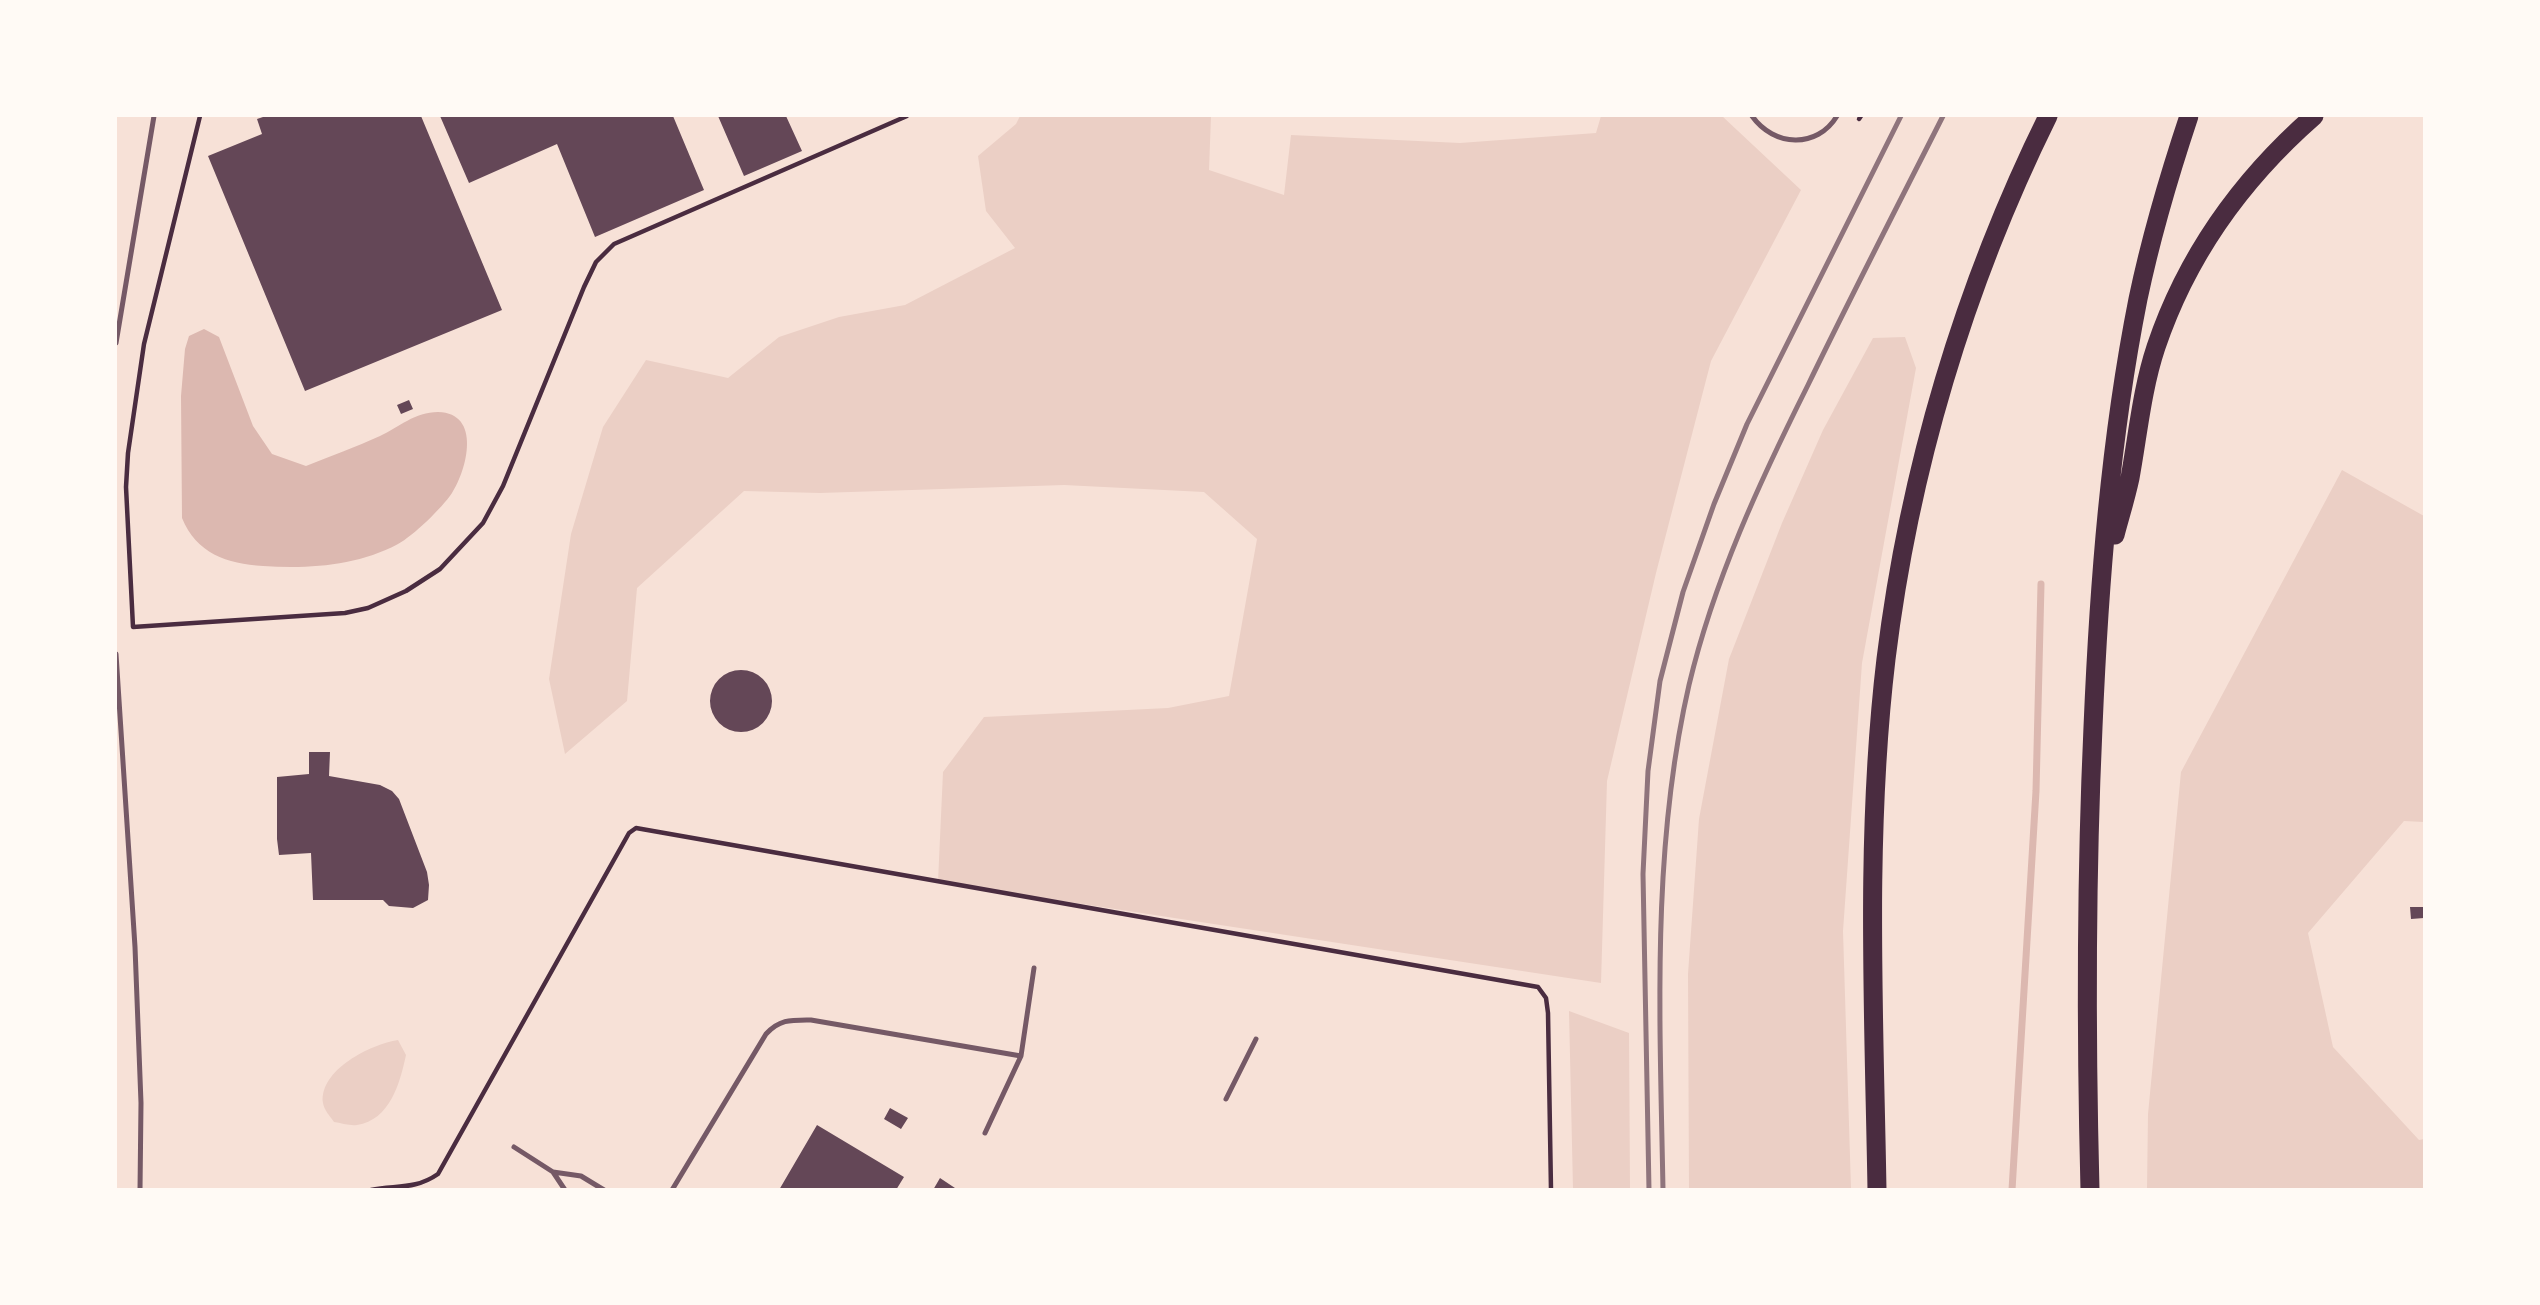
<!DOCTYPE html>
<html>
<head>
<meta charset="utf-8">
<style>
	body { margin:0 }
	#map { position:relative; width:2540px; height:1305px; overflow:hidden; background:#f7e1d7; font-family:Georgia,serif }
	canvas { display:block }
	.frame { position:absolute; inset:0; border:117px solid #fffaf5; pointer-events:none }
</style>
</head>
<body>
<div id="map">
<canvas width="2540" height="1305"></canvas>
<div class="frame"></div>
</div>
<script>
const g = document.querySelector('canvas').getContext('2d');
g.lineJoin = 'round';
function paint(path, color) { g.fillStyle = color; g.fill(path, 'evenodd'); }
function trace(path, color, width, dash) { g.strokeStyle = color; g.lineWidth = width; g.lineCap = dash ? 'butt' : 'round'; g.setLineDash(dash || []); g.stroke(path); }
paint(new Path2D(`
	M1020 116H1211L1209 170 1284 195 1291 135 1460 143 1596 133 1601 116H1722L1801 190 1711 361 1656 573 1607 781 1601 983 938 882 943 772 984 717 1168 708 1229 696 1257 539 1204 492 1064 485 820 493 744 491 637 588 627 701 565 754 549 679 571 534 603 427 646 360 728 378 779 337 839 317 905 305 1015 248 986 211 978 156 1016 124Z
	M1905 337 1916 368 1862 663 1843 931 1851 1189H1689L1688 974 1699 819 1729 659 1782 523 1823 430 1873 338Z
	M2342 470 2424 516V822L2404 821 2308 933 2333 1047 2419 1140 2424 1139V1189H2147L2148 1114 2181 772Z
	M1569 1011 1629 1033 1630 1189H1573Z
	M398 1040 406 1055C400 1083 390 1120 357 1125 350 1126 341 1123 334 1122 330 1116 324 1110 323 1103 319 1070 371 1044 398 1040Z`), '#ebcfc5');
paint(new Path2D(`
	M204 329 219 337 253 426 272 454 306 466C330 456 356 447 380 436 399 427 415 412 438 412 482 413 467 470 452 493 442 508 413 536 398 544 357 566 309 569 263 566 227 564 196 553 182 518L181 396 185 349 189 336Z`), '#dcb8b0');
trace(new Path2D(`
	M2012 1190 2036 791 2041 584`), '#dcb8b0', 7);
paint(new Path2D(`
	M266 116H421L502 310 305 391 208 156 262 134 257 119Z
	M440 116H673L704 190 595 237 557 144 469 183Z
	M718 116H786L802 151 744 176Z
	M409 400 413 409 401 414 397 405Z
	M710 701a31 31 0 1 1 62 0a31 31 0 1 1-62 0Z
	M309 752H330L329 776 380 785 392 791 399 799 427 872 429 885 428 900 413 908 389 906 383 900H313L311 853 279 855 277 839V777L309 774Z
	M2410 907H2424V918L2411 919Z
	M890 1108 908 1118 901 1129 884 1119Z
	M817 1125 904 1177 896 1190H779Z
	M940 1178 958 1190H933Z`), '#644757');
trace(new Path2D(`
	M200 116 144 344 128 453 126 487 133 627 345 613 368 608 406 591 440 569 483 523 503 486 584 287 596 262 614 244 907 116
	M1859 119 1861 116
	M371 1190C396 1185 415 1190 438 1174L629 833 636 828 1538 987 1546 998 1548 1013 1551 1190`), '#4a2c40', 4.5);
trace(new Path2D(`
	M1752 116C1774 147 1817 149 1837 116
	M116 343 154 116
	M116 654 135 947 141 1103 140 1190
	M1226 1099 1256 1039
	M985 1133 1021 1056 1034 968
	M514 1147 553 1172 581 1176 604 1190
	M553 1172 565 1190
	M672 1190 766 1034C780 1019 791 1020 811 1020L1021 1056`), '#755966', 5);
trace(new Path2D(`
	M2115 535C2120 516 2126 497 2130 478 2138 434 2142 389 2156 347 2187 255 2242 179 2314 116
	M1877 1190C1874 1013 1865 835 1886 659 1909 471 1964 286 2048 116
	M2090 1190C2086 1035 2086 881 2093 727 2099 584 2110 440 2138 299 2151 237 2169 176 2189 116`), '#4a2c40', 19);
trace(new Path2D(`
	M1649 1190 1643 874 1648 771 1660 681 1683 592 1714 504 1747 424 1901 116
	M1663 1190C1660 1022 1651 850 1689 685 1714 580 1760 481 1808 385 1852 294 1898 205 1943 116`), '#8f747c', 5);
</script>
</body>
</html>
